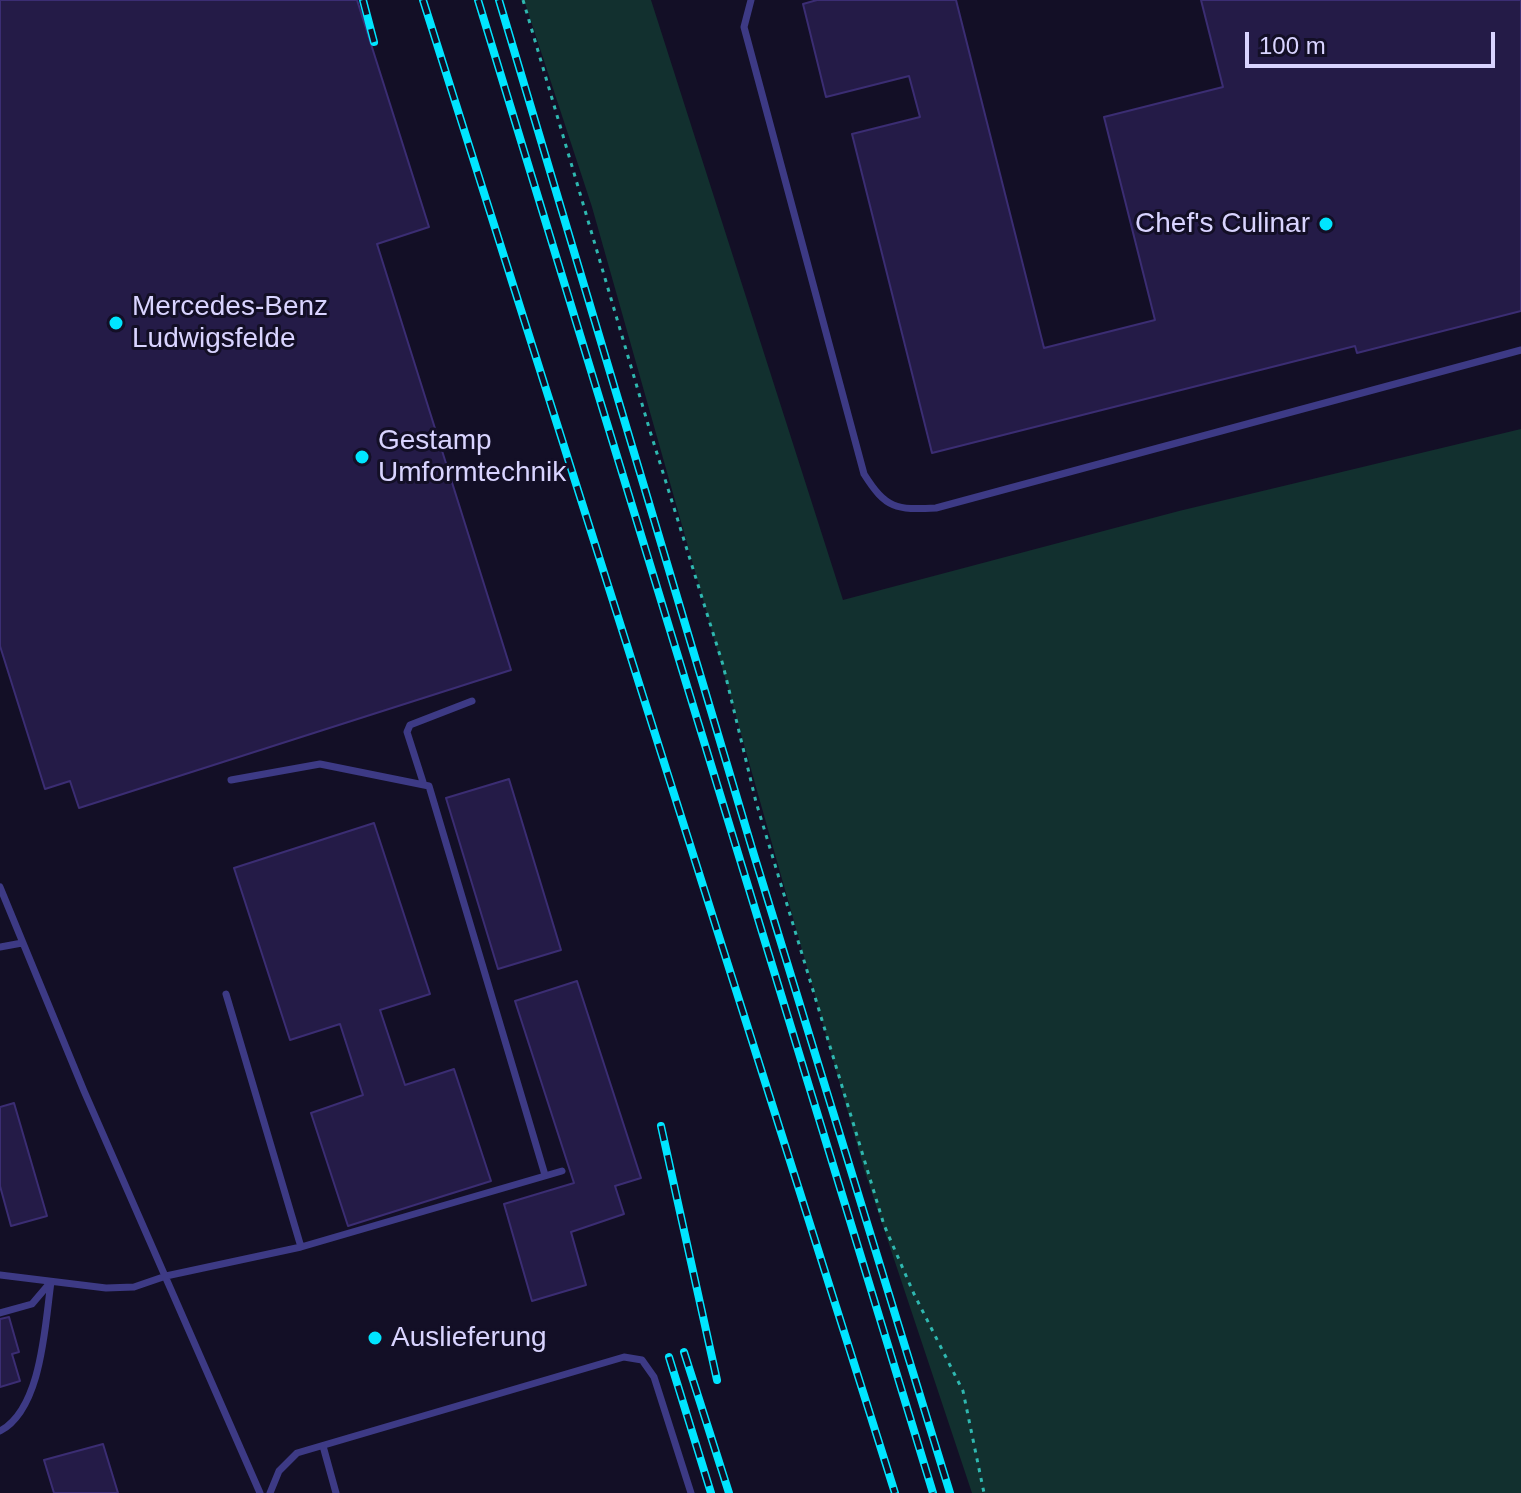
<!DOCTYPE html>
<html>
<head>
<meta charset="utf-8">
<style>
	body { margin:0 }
	#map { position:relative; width:1521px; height:1493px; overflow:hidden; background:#130f26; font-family:Arial,sans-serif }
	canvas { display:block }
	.scale { position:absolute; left:1245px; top:32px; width:250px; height:36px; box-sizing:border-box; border:4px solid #d9d4ff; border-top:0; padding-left:10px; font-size:24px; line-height:28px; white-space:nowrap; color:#d9d4ff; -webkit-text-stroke:6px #130f26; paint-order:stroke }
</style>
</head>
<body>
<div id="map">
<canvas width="1521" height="1493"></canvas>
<div class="scale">100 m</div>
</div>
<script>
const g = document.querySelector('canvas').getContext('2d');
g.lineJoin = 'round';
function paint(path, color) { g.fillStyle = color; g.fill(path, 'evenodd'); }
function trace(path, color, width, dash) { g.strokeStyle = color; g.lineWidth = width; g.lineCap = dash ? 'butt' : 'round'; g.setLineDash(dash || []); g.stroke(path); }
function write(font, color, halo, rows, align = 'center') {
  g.font = font + ' Arial,sans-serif'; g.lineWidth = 6; g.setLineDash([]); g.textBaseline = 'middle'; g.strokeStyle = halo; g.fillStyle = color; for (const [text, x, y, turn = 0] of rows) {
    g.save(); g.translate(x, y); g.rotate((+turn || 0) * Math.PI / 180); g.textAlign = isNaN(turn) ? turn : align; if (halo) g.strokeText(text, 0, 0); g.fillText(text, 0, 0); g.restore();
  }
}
paint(new Path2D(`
	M524 0H651L843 600 1179 511 1521 429V1493H972L864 1169 592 207Z`), '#12302f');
const building = new Path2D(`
	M0 0H357L429 227 377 244 511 670 79 808 70 781 45 789 0 646Z
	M817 0H956L1044 348 1155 320 1104 117 1223 87 1201 0H1521V311L1357 353 1355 346 932 453 852 134 920 117 909 76 826 97 803 4Z
	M509 779 561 950 498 969 446 798Z
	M374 823 430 994 380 1010 405 1085 454 1069 491 1181 348 1226 311 1113 363 1095 340 1024 290 1040 234 868Z
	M577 981 641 1178 615 1186 624 1214 571 1232 586 1285 532 1301 504 1204 574 1183 515 1001Z
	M14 1103 47 1216 11 1226 0 1186V1107Z
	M9 1317 19 1352 12 1354 20 1381 0 1387V1319Z
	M103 1444 118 1493H54L44 1460Z`);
paint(building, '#241b47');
trace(building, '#3b2d73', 2);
trace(new Path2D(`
	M523 0 650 431 723 665 756 802 884 1225 914 1294 963 1391 984 1493`), '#2fb8b0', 3, [4, 6]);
trace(new Path2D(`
	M751 0 744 27 864 474C886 509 896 510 936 508L1521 350
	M231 780 320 764 429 786 545 1175
	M423 782 407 732 410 725 472 701
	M0 887 84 1091 260 1493
	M0 947 22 943
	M226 994 301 1247
	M0 1275 106 1288 134 1287 166 1276 301 1247 562 1171
	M0 1313 32 1304 49 1284
	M0 1431C42 1409 45 1324 51 1282
	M323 1446 336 1493
	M270 1493 279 1471 297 1453 624 1357 642 1360 654 1377 691 1493`), '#3d3a85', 7);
const rail = new Path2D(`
	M363 0 374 42
	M423 0 895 1493
	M478 0 933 1493
	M499 0 754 855 950 1493
	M661 1126 717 1380
	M684 1352 729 1493
	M669 1357 711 1493`);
trace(rail, '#00e5ff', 8);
trace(rail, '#130f26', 5, [15]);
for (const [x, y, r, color] of [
	[1326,224,8,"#00e5ff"],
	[116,323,8,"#00e5ff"],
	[362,457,8,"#00e5ff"],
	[375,1338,8,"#00e5ff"]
]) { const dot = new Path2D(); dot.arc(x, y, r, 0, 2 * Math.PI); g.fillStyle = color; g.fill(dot); trace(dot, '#130f26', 3); }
write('28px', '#d9d4ff', '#130f26', [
	["Chef's Culinar",1310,224,"right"],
	["Mercedes-Benz",132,307],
	["Ludwigsfelde",132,339],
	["Gestamp",378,441],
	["Umformtechnik",378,473],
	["Auslieferung",391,1338]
], 'left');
</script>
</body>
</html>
